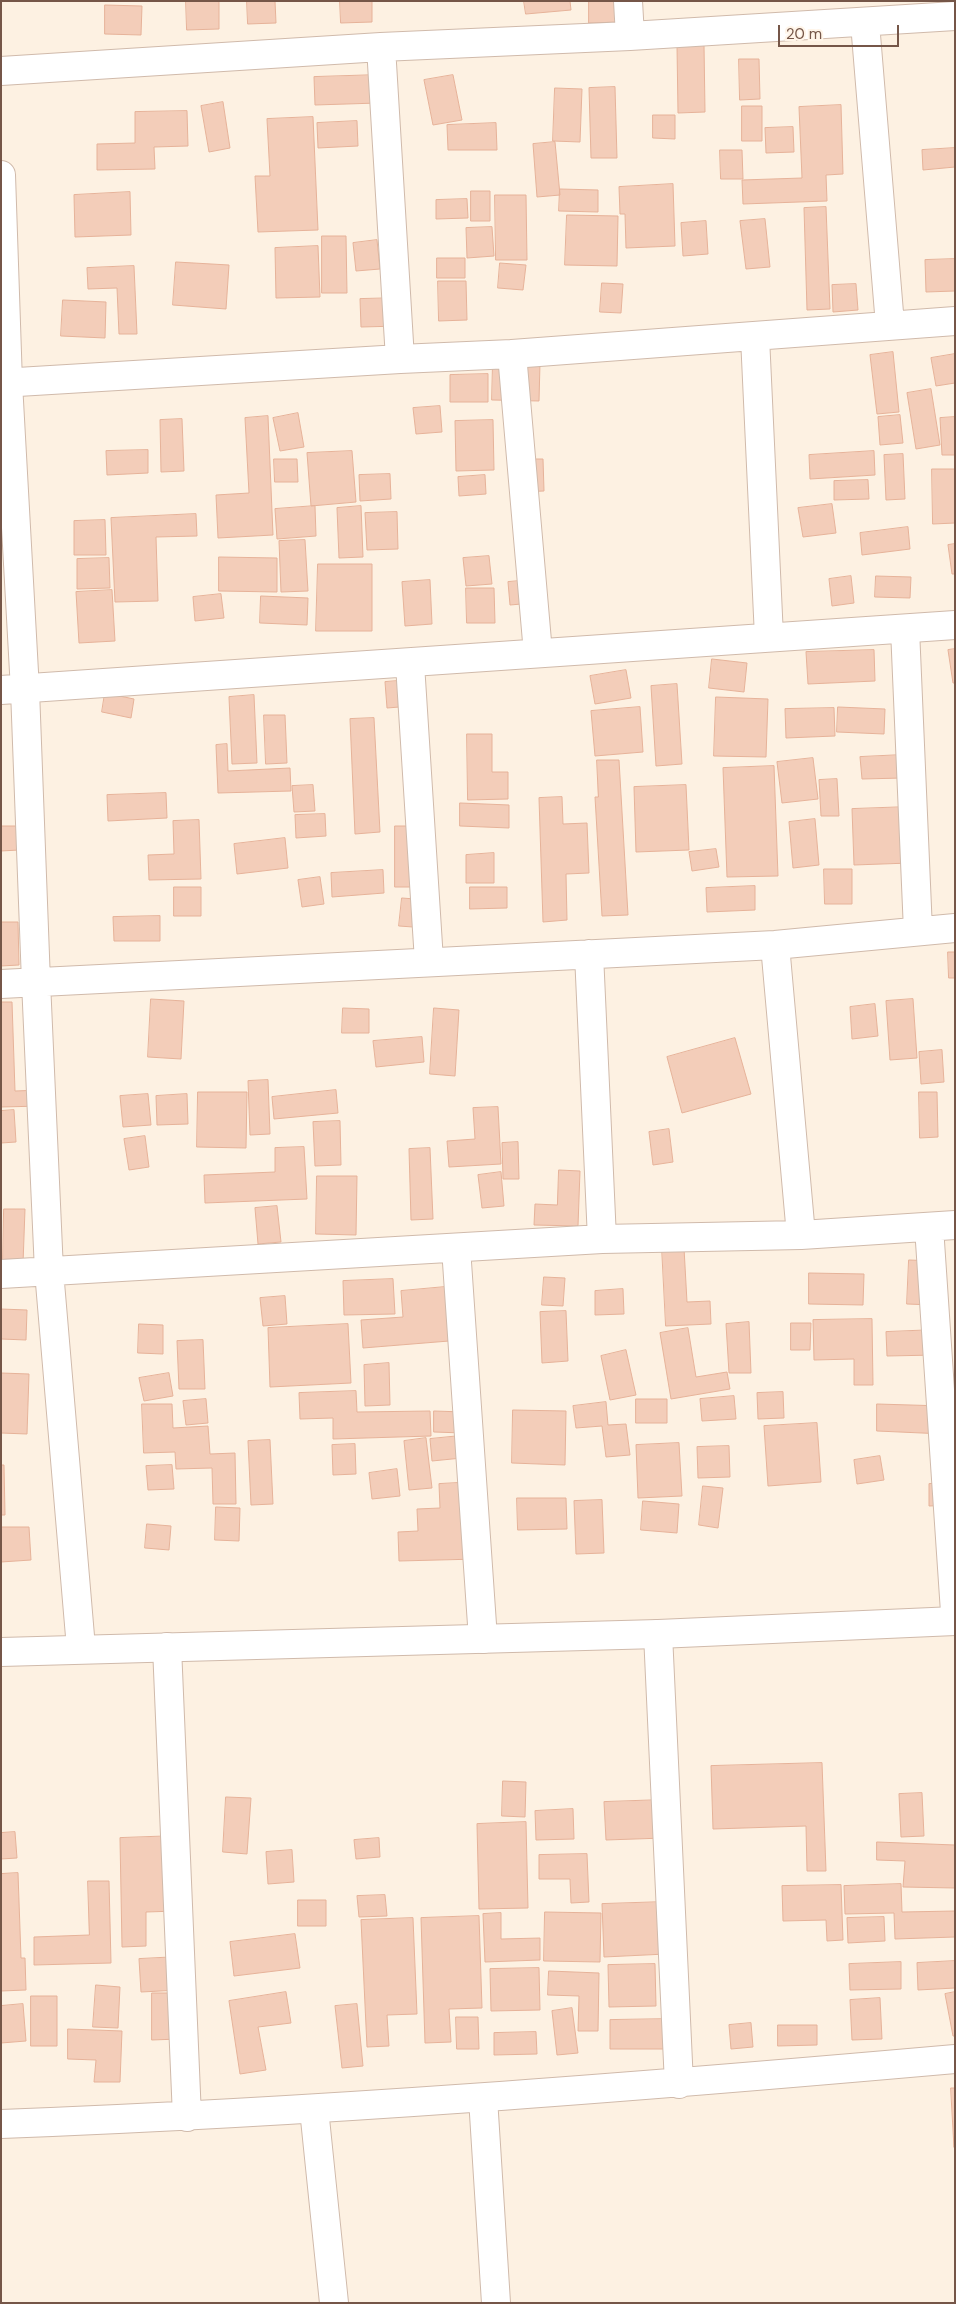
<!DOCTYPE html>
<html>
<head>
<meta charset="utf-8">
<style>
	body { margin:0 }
	#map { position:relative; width:956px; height:2304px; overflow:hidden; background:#fdf1e2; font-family:"DM Sans",sans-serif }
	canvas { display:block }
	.frame { position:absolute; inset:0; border:2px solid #755648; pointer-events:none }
	.scale { position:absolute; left:778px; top:25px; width:121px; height:22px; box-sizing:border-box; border:2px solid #755648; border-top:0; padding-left:6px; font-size:15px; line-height:18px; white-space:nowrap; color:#755648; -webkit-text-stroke:4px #fff5e9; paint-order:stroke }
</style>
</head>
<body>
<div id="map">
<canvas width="956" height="2304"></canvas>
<div class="frame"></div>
<div class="scale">20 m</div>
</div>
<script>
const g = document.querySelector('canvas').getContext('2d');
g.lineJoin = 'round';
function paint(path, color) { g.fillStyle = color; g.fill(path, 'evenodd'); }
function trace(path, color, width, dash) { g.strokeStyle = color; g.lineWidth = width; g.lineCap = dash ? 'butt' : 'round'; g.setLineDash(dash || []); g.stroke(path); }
const building = new Path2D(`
	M186 1H219V29L187 30Z
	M247 1H275L276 23 248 24Z
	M340 1H372V22L341 23Z
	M524 1H570L571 10 526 14Z
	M589 1H620L621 22 589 23Z
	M105 5 142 6 141 35 105 34Z
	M704 44 705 112 678 113 677 45Z
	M739 59H759L760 99 740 100Z
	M378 75V103L315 105 314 77Z
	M453 75 462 120 433 125 424 80Z
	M615 87 617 158H591L589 88Z
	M555 88 582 89 580 142 553 141Z
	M223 102 230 148 209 152 201 106Z
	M841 105 843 174 826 175 827 201 743 204 742 180 802 178 799 107Z
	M742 106H762V141H742Z
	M187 111 188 146 154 147 155 169 97 170V144L135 143V112Z
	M653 115H675V139L653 138Z
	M313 117 318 230 258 232 255 176H270L267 119Z
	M357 121 358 146 318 148 317 123Z
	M496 123 497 150H448L447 125Z
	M793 127 794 152 766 153 765 128Z
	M555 142 560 195 537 197 533 144Z
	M955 148V167L923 170 922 150Z
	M720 150H742L743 179H721Z
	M673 184 675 246 626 248 625 214H620L619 187Z
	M560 189 598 190V212L559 211Z
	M471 191H490V221H471Z
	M130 192 131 235 75 237 74 195Z
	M495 195H526L527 260H496Z
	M467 199 468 218 436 219V200Z
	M826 207 830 309 807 310 804 208Z
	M567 215 618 216 617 266 565 265Z
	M765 219 770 267 746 269 740 221Z
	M706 221 708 254 683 256 681 223Z
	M492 227 494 256 467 258 466 228Z
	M322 236H346L347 293H322Z
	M377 240 380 269 356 271 353 243Z
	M318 246 320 297 276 298 275 248Z
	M437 258H465V278H437Z
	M955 259V291L926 292 925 260Z
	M176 262 229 265 226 309 173 305Z
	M500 263 526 265 523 290 498 288Z
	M134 266 137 334H119L117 288 88 289 87 268Z
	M438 281H466L467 320 439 321Z
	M602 283 623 284 621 313 600 312Z
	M856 284 858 310 833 312 832 285Z
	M399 298 400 326 361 327 360 299Z
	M63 300 106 302 105 338 61 336Z
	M893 352 899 412 877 414 870 355Z
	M955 354V383L936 386 931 358Z
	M493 362 540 363 539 401 492 400Z
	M488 374V402H450V375Z
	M931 389 940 445 916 449 907 393Z
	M440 406 442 432 416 434 413 408Z
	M298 413 304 447 280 451 273 418Z
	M900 415 903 443 880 445 878 417Z
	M268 416 273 535 218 538 216 495 249 493 245 418Z
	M955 417V455H942L940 418Z
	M182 419 184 471 161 472 160 420Z
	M493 420 494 470 456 471 455 421Z
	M148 450V473L107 475 106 451Z
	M352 451 356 502 311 506 307 453Z
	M874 451 875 475 810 479 809 455Z
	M903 454 905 499 886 500 884 455Z
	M274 459H297L298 482H275Z
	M519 459H543L544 491 520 492Z
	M932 469H955V523L933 524Z
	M390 474 391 499 360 501 359 475Z
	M485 475 486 494 459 496 458 477Z
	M868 480 869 499 834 500V481Z
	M832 504 836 533 803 537 798 508Z
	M315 506 316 536 277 539 275 509Z
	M361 506 363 557 339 558 337 508Z
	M397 512 398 549 367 550 365 513Z
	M196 514 197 536 156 537 158 601 115 602 111 518Z
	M105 520 106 555H74V521Z
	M908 527 910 549 862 555 860 533Z
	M305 540 308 591 281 592 279 541Z
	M955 544V574H952L948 545Z
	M489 556 492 584 466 586 463 558Z
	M219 557 277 558V592L219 591Z
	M109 558 110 588 77 589V559Z
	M318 564H372V631H316Z
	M851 576 854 603 832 606 829 579Z
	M876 576 911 577 910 598 875 597Z
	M430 580 432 624 405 626 402 582Z
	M531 580 533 603 510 605 508 582Z
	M466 588H494L495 623H467Z
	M112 590 115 641 79 643 76 592Z
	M221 594 224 618 195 621 193 597Z
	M261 596 308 598 307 625 260 623Z
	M955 649V683H953L948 650Z
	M874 650 875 681 808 684 806 652Z
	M712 659 747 663 744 692 709 688Z
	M626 670 631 698 595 704 590 676Z
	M410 680 412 706 387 708 385 682Z
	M677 684 682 764 656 766 651 686Z
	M105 693 134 699 131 718 102 712Z
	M254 695 257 763 232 764 229 697Z
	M716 697 768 699 766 757 714 756Z
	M640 707 643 752 595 756 591 711Z
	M838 707 885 709 884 734 837 732Z
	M834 708 835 736 786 738 785 709Z
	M264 715H285L287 763 266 764Z
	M374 718 380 832 355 834 350 719Z
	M467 734H492V772H508V799L468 800Z
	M227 744 228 771 290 768 291 791 218 793 216 745Z
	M902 755 903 778 862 779 860 757Z
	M813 758 818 799 782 803 777 762Z
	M597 760H619L628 915 602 916 595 797H598Z
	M774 766 778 876 727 877 723 768Z
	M837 779 839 816H821L819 780Z
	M313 785 315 811 294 812 292 786Z
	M686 785 689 850 636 852 634 787Z
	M166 793 167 818 108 821 107 795Z
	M562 797 563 824 587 823 589 873 566 874 567 920 543 922 539 798Z
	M460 803 509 805V828L460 826Z
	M908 807 910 863 854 865 852 809Z
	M325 814 326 836 296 838 295 815Z
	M815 819 819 865 793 868 789 822Z
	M199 820 201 879 149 880 148 855 174 854 173 821Z
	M1 826H19V850L1 851Z
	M395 826H425V887H395Z
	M285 838 288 868 237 874 234 844Z
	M716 849 719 867 692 871 689 852Z
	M494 853V883H466V855Z
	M824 869H852V904H825Z
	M383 870 384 893 332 897 331 873Z
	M320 877 324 904 302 907 298 880Z
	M755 886V910L707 912 706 888Z
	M174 887H201V916H174Z
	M470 887H507V908L470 909Z
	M402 898 428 900 427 928 399 926Z
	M160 916V941H114L113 917Z
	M1 922H18L19 965 1 966Z
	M948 952H955V978H949Z
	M151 999 184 1001 181 1059 148 1057Z
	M913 999 917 1058 890 1060 886 1001Z
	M1 1002H12L15 1091 41 1090 42 1106 1 1107Z
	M875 1004 878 1036 852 1039 850 1007Z
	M343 1008 369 1009V1033H342Z
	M434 1008 459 1010 455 1076 430 1074Z
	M422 1037 424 1062 376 1067 373 1041Z
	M735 1038 751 1094 682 1113 667 1057Z
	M942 1050 944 1082 921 1084 919 1052Z
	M268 1080 270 1134 250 1135 248 1081Z
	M336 1090 338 1113 274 1119 272 1097Z
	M198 1092H247L246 1148 197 1147Z
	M919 1092H937L938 1137 920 1138Z
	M148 1094 151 1125 123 1127 120 1096Z
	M187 1094 188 1124 157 1125 156 1096Z
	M498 1107 501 1164 449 1167 447 1141 475 1139 473 1108Z
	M14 1110 16 1142 1 1143V1111Z
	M340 1121 341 1165 315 1166 313 1122Z
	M669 1129 673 1162 653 1165 649 1132Z
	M145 1136 149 1167 129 1170 124 1139Z
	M518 1142 519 1179H503L502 1143Z
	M304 1147 307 1199 205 1203 204 1175 275 1172V1148Z
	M430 1148 433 1219 411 1220 409 1149Z
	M559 1170 580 1171 578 1226 534 1225 535 1204 557 1205Z
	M501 1172 504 1206 482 1208 478 1175Z
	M317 1176H357L356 1235 316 1234Z
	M277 1206 281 1242 258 1244 255 1208Z
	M4 1209H25L23 1264 3 1263Z
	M662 1248H684L687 1302 710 1301 711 1324 666 1326Z
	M909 1260 935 1261 933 1305 907 1304Z
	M809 1273 864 1274 863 1305 809 1304Z
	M544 1277 565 1278 563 1306 542 1305Z
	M393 1279 395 1314 344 1315 343 1281Z
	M445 1287 449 1341 363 1348 361 1320 403 1317 401 1291Z
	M623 1289 624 1314 595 1315V1291Z
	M285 1296 287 1324 263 1326 260 1298Z
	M1 1309 27 1310 26 1340 1 1339Z
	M566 1311 568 1361 542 1363 540 1312Z
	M872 1319 873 1385H854V1359L814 1360 813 1320Z
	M749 1322 751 1373H729L726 1324Z
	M791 1323H811L810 1350H791Z
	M139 1324 163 1325V1354L138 1353Z
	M348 1324 351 1383 270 1387 268 1328Z
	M688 1328 696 1377 727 1372 730 1389 671 1399 660 1333Z
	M935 1330 936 1355 887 1356 886 1332Z
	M203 1340 205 1389H179L177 1341Z
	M626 1350 636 1395 610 1400 601 1356Z
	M389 1363 390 1405 365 1406 364 1365Z
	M1 1373 29 1374 27 1434 1 1433Z
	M169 1373 173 1396 144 1401 139 1378Z
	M356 1391 357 1412 430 1411 431 1436 333 1439V1418L300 1419 299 1393Z
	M783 1392 784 1418 758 1419 757 1393Z
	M734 1396 736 1419 702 1421 700 1399Z
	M206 1399 208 1423 186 1425 183 1401Z
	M636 1399H667V1423H636Z
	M606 1402 608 1425 626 1424 630 1455 606 1457 602 1426 576 1428 573 1406Z
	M142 1404H172L173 1428 208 1426 210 1454 235 1453 236 1504H213L212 1468 176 1469 175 1452 144 1453Z
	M877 1404 944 1406V1434L877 1431Z
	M513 1410 566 1411 565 1465 512 1463Z
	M434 1411 464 1412 463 1433 434 1432Z
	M817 1423 821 1482 768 1486 764 1426Z
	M470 1435 472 1457 432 1461 430 1439Z
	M426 1438 432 1488 409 1490 404 1441Z
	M270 1440 273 1504 251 1505 248 1441Z
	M679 1443 682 1496 638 1498 636 1445Z
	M355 1444 356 1474 333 1475 332 1445Z
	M729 1446 730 1477 698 1478 697 1447Z
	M880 1456 884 1480 857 1484 854 1460Z
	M1 1465H4L5 1515H1Z
	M172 1465 174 1489 148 1490 146 1466Z
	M397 1469 400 1496 372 1499 369 1473Z
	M476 1482 478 1559 399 1561 398 1532 418 1531 417 1509 440 1508 439 1484Z
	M952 1483 953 1505 929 1506V1484Z
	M703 1486 723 1488 718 1528 699 1525Z
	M517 1498H566L567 1529 518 1530Z
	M602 1500 604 1553 576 1554 574 1501Z
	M643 1501 679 1504 677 1533 641 1530Z
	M216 1507 240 1508 239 1541 215 1540Z
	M147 1524 171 1526 169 1550 145 1548Z
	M1 1527H29L31 1560 1 1562Z
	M822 1763 826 1871H807L806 1826 713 1829 711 1766Z
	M503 1781 526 1782 525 1817 502 1816Z
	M922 1793 924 1836 901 1837 899 1794Z
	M226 1797 251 1798 247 1854 223 1852Z
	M662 1800 664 1838 606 1840 604 1802Z
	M573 1809 574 1839 536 1840 535 1811Z
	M526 1822 528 1908 479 1909 477 1824Z
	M15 1832 17 1858 1 1859V1833Z
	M176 1836 177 1911 146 1912V1946L122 1947 120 1838Z
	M379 1838 380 1857 356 1859 354 1840Z
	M877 1842 955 1845V1888L903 1887 905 1861 877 1860Z
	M292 1850 294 1882 268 1884 266 1852Z
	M587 1854 589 1902 571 1903 570 1879H539V1855Z
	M18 1873 21 1958H25L26 1990 1 1991V1874Z
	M88 1881H109L111 1963 34 1965V1937L89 1935Z
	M901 1884 902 1912 955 1911V1937L895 1939 894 1913 845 1914 844 1886Z
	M841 1885 843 1940 827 1941 826 1920 783 1921 782 1886Z
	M385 1895 387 1916 359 1917 357 1896Z
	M298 1900H326V1926H298Z
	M664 1902 666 1954 604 1957 602 1904Z
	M545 1912 601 1913 600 1962 544 1961Z
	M501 1913V1939L540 1938V1960L485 1962 483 1914Z
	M479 1916 482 2008 449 2009 451 2042 425 2043 421 1918Z
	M884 1917 885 1941 848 1943 847 1918Z
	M413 1918 417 2014 387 2015 389 2046 367 2047 361 1920Z
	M295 1934 300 1968 234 1976 230 1942Z
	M178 1957 180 1990 141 1992 139 1959Z
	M955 1961V1988L918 1990 917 1963Z
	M901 1962V1989L850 1990 849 1964Z
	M655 1964 656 2006 609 2007 608 1965Z
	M539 1968 540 2010 491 2011 490 1969Z
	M549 1971 599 1973 598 2031H578L579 1996 548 1995Z
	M96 1985 120 1987 118 2028 93 2027Z
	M286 1992 291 2023 258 2027 266 2070 240 2074 229 2001Z
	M955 1992V2036H953L945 1994Z
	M152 1993H178L179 2039 152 2040Z
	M31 1996H57V2046H31Z
	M880 1998 882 2039 852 2040 850 2000Z
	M23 2004 26 2041 1 2043V2006Z
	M357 2004 363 2066 342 2068 335 2006Z
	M572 2008 578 2053 557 2055 552 2011Z
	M456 2017H478L479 2049H457Z
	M669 2019V2049H610V2020Z
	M751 2023 753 2047 731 2049 729 2025Z
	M778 2025H817V2045L778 2046Z
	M68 2029 122 2031 120 2082H94L96 2060 68 2059Z
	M536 2032 537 2054 494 2055V2033Z
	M951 2088H955L954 2147Z`);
paint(building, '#f3cdb9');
trace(building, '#e6b299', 1);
const minor = new Path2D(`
	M628 1 630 36
	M865 23 890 325
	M381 47 400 359
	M1 71 381 47 630 36 955 16
	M1 175 8 383 25 690 36 982 49 1271 81 1648
	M755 337 769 637
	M512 354 538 653
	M1 383 400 359 512 354 955 321
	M905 629 918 931
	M410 664 429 961
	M1 690 955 625
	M775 945 801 1235
	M589 954 602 1239
	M1 984 775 945 955 928
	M929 1227 955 1612
	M456 1248 483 1639
	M1 1274 602 1239 801 1235 955 1225
	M658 1634 679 2084
	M167 1647 187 2117
	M483 2098 496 2303
	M314 2109 334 2303
	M1 2124C320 2112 637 2087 955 2059`);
const tertiary = new Path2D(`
	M1 1652 658 1634 955 1621`);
trace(minor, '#d0baab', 30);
trace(tertiary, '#d0baab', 30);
trace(minor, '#fff', 28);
trace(tertiary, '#fff', 28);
</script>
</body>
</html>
